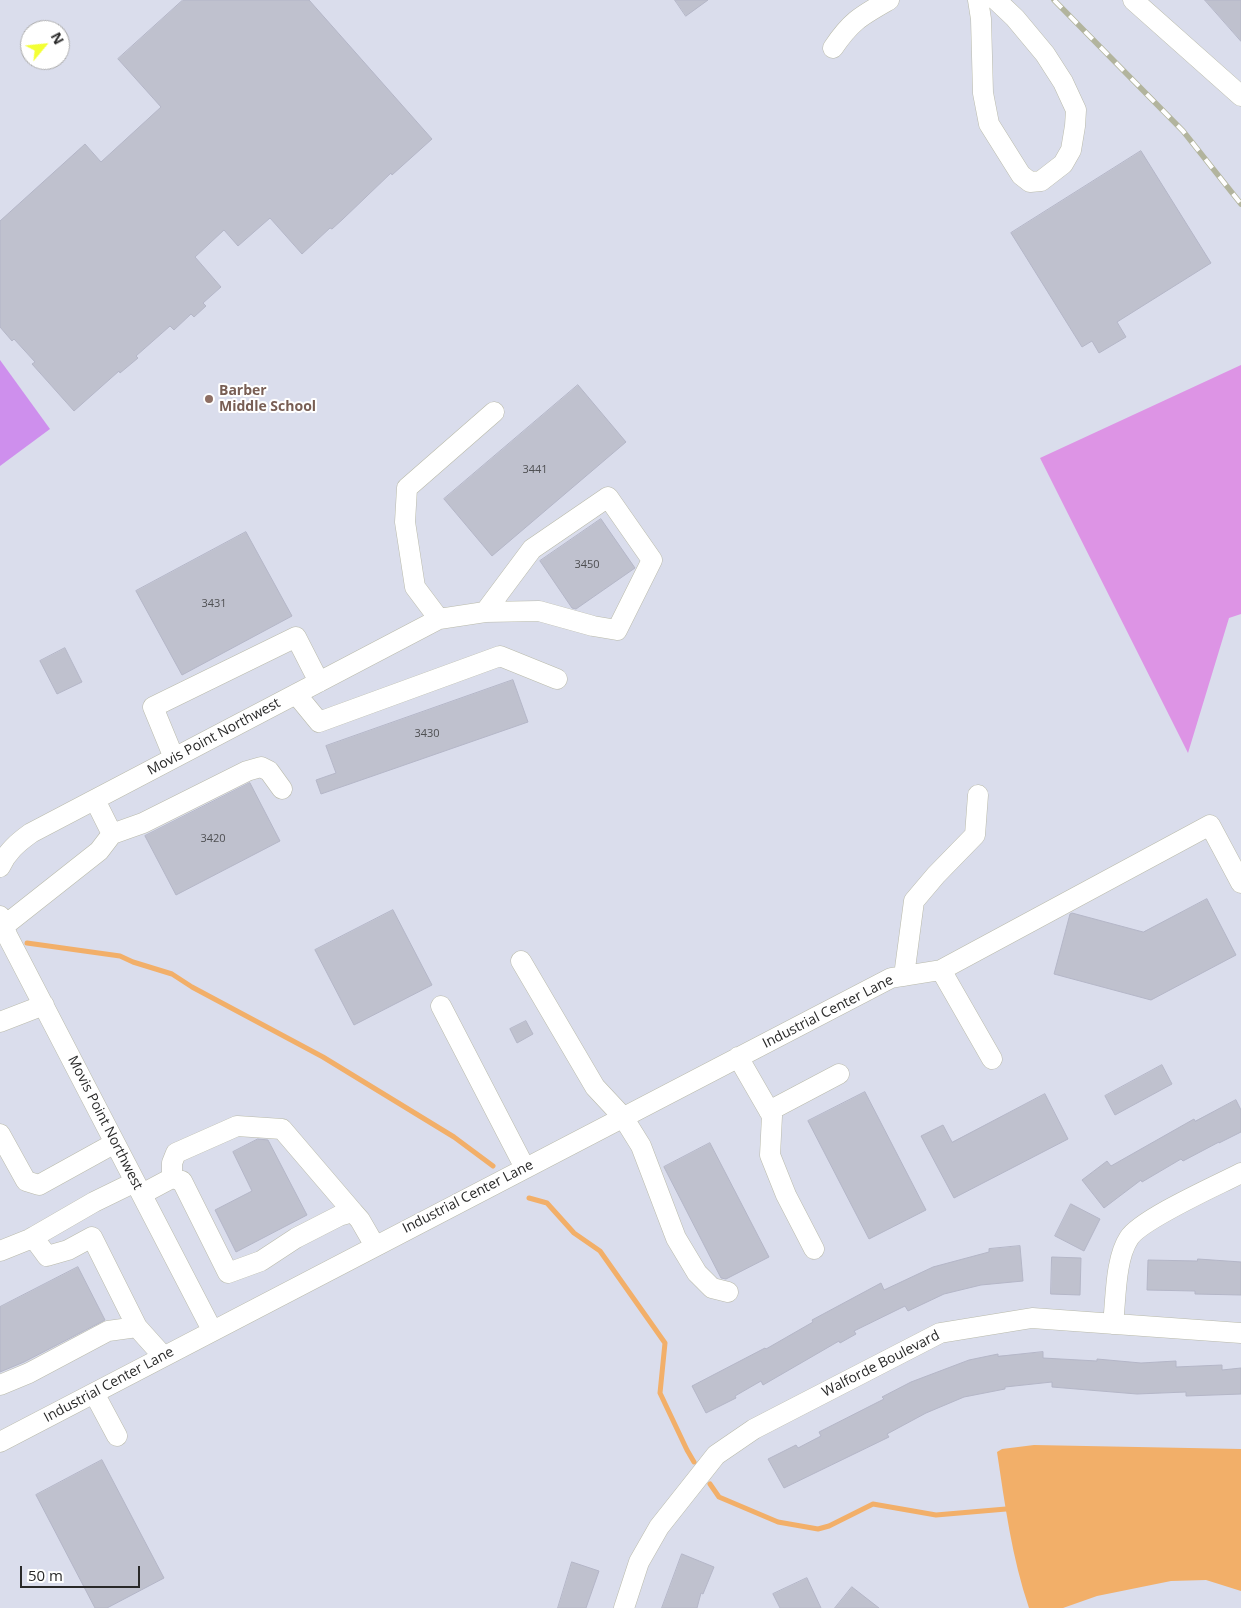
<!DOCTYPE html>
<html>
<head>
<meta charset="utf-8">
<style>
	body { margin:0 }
	#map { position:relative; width:1241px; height:1608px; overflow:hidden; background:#daddec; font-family:"Open Sans",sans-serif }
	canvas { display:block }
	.north { position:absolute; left:20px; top:20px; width:50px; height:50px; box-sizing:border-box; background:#fff; border:1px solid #a9a9a9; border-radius:50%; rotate:62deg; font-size:14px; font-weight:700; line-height:20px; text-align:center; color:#292929 }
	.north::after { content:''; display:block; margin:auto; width:18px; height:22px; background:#f3ff34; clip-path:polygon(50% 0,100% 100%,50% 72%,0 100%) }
	.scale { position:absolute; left:20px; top:1566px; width:120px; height:22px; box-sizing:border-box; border:2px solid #292929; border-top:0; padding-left:6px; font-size:15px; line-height:18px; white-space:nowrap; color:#292929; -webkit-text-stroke:4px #fff; paint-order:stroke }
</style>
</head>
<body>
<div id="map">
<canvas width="1241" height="1608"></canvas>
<div class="north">N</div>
<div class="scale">50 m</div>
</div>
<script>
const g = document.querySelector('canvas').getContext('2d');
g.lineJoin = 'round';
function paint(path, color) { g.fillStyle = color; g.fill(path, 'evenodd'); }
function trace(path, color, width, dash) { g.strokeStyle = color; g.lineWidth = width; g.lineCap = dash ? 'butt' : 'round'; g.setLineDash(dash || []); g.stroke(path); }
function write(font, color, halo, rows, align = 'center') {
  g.font = font + ' "Open Sans",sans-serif'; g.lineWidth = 4; g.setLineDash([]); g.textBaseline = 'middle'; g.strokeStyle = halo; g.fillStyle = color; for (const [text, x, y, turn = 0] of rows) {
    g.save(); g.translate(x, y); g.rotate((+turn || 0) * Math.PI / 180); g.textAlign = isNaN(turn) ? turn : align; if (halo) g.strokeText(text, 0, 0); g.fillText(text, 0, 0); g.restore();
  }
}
paint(new Path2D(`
	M1241 365V614L1229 618 1188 753 1040 458Z`), '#dd94e5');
paint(new Path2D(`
	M0 360 50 429 0 466Z`), '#ce8fed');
paint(new Path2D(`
	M1034 1445 1241 1449V1591L1206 1580 1171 1581 1097 1596 1063 1608H1029C1012 1558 1005 1505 997 1452L1002 1449Z`), '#f2af69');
trace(new Path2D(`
	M27 943 120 956 133 962 172 974 192 987 323 1057 454 1137 493 1166
	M529 1198 547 1203 574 1233 600 1251 665 1343 660 1393 687 1450 694 1462
	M710 1484 719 1497 778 1522 818 1529 829 1526 873 1504 936 1515 1006 1509`), '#f2af69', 5);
const building = new Path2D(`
	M183 0H309L432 139 392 175 391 173 343 219 332 229 330 228 302 254 270 218 238 246 224 230 195 257 221 287 203 303 206 306 194 317 191 314 174 330 170 326 136 356 138 358 120 373 119 371 74 411 32 364 35 362 14 339 12 341 0 327V221L85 144 101 162 161 107 118 59Z
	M675 0H708L686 16Z
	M1205 0H1241V41Z
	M1141 151 1211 263 1117 322 1126 337 1099 353 1092 341 1082 347 1011 233Z
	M578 385 626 442 492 556 444 499Z
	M601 519 635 568 576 609 572 608 540 561Z
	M246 532 292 616 182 675 136 591Z
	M65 648 82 682 57 694 40 661Z
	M513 680 528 722 321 794 316 780 336 773 326 746Z
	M250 783 280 841 176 895 145 836Z
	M1207 899 1236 955 1151 1000 1054 974 1070 914 1072 913 1143 932Z
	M393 910 432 985 354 1025 315 950Z
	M526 1021 533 1034 517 1043 510 1029Z
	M1162 1065 1172 1084 1115 1115 1105 1096Z
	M865 1092 926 1210 869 1239 808 1121Z
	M1045 1094 1068 1139 954 1198 921 1136 943 1125 952 1142Z
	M1236 1100 1241 1110V1132L1219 1143V1142L1183 1161 1181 1159 1142 1182 1141 1180 1104 1208 1082 1180 1107 1161 1111 1166 1194 1119 1195 1121Z
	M258 1139 268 1140 307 1215 236 1252 215 1210 252 1191 233 1152Z
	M710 1143 769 1257 726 1279 721 1278 664 1167Z
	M1071 1204 1100 1219 1084 1251 1055 1236Z
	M1020 1246 1023 1281 981 1285 944 1294 908 1311 905 1306 854 1331 856 1334 840 1343 839 1341 763 1385 761 1381 735 1396 736 1398 706 1413 692 1386 765 1348 766 1349 813 1322 812 1320 881 1283 884 1290 933 1267 989 1252V1249Z
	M1052 1257 1081 1258 1080 1295 1051 1294Z
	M1198 1259 1241 1262V1295L1195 1294V1291L1147 1290 1148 1260 1197 1261Z
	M78 1267 105 1320 24 1362 0 1372V1307Z
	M1043 1352V1358L1097 1361V1359L1141 1363 1176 1361V1367L1222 1365V1370L1241 1368V1394L1186 1396V1392L1137 1394 1052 1387V1382L1005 1387V1389L964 1397 926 1413 887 1434 889 1437 784 1488 768 1459 796 1445 798 1448 821 1436 819 1432 884 1399 882 1397 911 1382 969 1360 998 1354V1356Z
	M102 1460 164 1578 107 1608H95L36 1495Z
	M682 1554 714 1567 703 1594 701 1593 697 1608H662Z
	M572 1562 599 1571 586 1608H558Z
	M807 1578 821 1608H780L773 1594Z
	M852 1587 879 1608H835Z`);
paint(building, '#bfc1ce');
trace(building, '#b4b6c7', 1);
const minor = new Path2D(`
	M978 0 981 19 983 93 989 124 1021 175 1030 182 1041 181 1063 164 1071 150 1075 126 1076 110 1063 82 1045 54 1015 18 996 0
	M1133 0 1241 96
	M833 48C851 21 861 16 889 0
	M439 619 415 587 405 522 407 488 494 412
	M296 694 319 722 500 656 557 679
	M174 758 153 707 296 637 319 682
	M112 834 143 823 247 771 261 767 269 771 282 789
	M0 867C7 852 17 843 31 833L439 619 485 612 539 611 593 626 617 630 652 560 608 497 532 549 485 612
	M0 916 7 935 212 1330
	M4 926 99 851 112 834 95 800
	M521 961 595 1087 623 1117 641 1146 676 1238 697 1273 712 1288 728 1292
	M941 970 992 1059
	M904 976 914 901 936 875 975 835 978 795
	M441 1006 525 1168
	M0 1022 44 1005
	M738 1057 772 1116 770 1155 786 1195 814 1249
	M769 1111 839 1074
	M0 1134 26 1181 39 1185 115 1143
	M172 1178V1163L176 1153 237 1126 282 1129 353 1212
	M142 1194 172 1178 182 1181 228 1273 261 1261 296 1238 339 1216 353 1212 360 1220 375 1246
	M33 1237 47 1256 68 1250 92 1237 137 1327
	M0 1251 30 1239 94 1202 135 1182
	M1113 1324C1116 1299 1115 1259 1129 1238 1141 1219 1218 1185 1241 1173
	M0 1385 29 1373 108 1331 137 1327 163 1356
	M94 1393 117 1436
	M0 1442 891 978 941 970 1210 825 1241 883
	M624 1608 639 1562 659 1527 716 1455 754 1429 940 1333 1032 1318 1241 1333`);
trace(minor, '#b9baaa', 21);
trace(minor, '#fff', 20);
const rail = new Path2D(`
	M1054 0 1183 131 1241 204`);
trace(rail, '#b2b49d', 5.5);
trace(rail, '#fff', 4, [11]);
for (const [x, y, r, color] of [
	[209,399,5,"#8d6e63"]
]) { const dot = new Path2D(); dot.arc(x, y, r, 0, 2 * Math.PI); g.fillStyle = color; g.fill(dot); trace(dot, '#fff', 2); }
write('11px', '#4e4f52', null, [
	["3441",535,470],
	["3450",587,565],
	["3431",214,604],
	["3430",427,734],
	["3420",213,839]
]);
write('bold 14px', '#785e54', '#fff', [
	["Barber",219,391],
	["Middle School",219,407]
], 'left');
write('14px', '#292929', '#fff', [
	["Movis Point Northwest",214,737,-28],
	["Industrial Center Lane",828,1012,-27],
	["Movis Point Northwest",105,1123,63],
	["Industrial Center Lane",468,1197,-27],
	["Walforde Boulevard",881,1364,-27],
	["Industrial Center Lane",109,1385,-28]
]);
</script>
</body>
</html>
